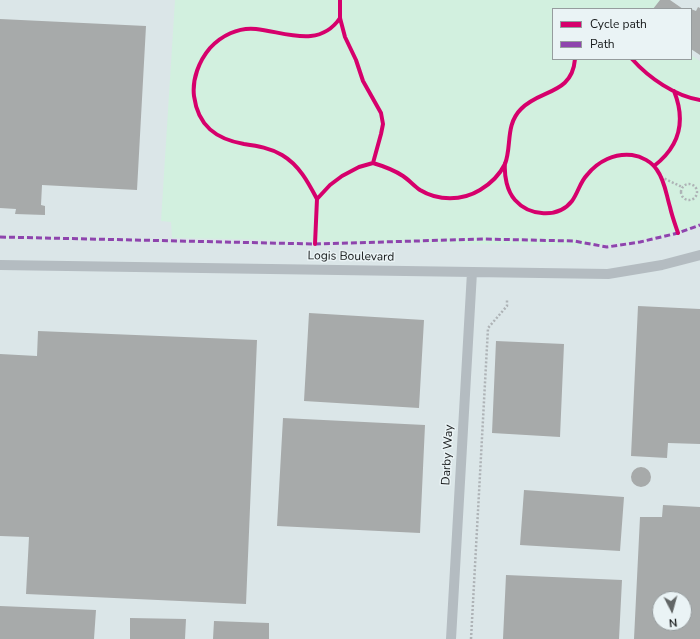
<!DOCTYPE html>
<html>
<head>
<meta charset="utf-8">
<style>
	body { margin:0 }
	#map { position:relative; width:700px; height:639px; overflow:hidden; background:#edf2f2; font-family:"Nunito Sans",sans-serif }
	canvas { display:block }
	.legend { position:absolute; left:552px; top:8px; width:140px; height:52px; box-sizing:border-box; background:#eaf3f5; border:1px solid #969c9e; margin:0; padding:5px 7px; list-style:none; font-size:12px; color:#171a1b }
	.legend li { display:flex; align-items:center; gap:8px; height:20px }
	.legend b { width:20px; border:1px solid #969c9e }
	.north { position:absolute; left:652px; top:591px; width:40px; height:40px; box-sizing:border-box; background:#eaf3f5; border:1px solid #969c9e; border-radius:50%; rotate:174deg; font-size:11px; font-weight:700; line-height:16px; text-align:center; color:#171a1b }
	.north::after { content:''; display:block; margin:auto; width:14px; height:18px; background:#626666; clip-path:polygon(50% 0,100% 100%,50% 72%,0 100%) }
</style>
</head>
<body>
<div id="map">
<canvas width="700" height="639"></canvas>
<ul class="legend">
<li><b style="height:5px;background:#d6006c"></b>Cycle path</li>
<li><b style="height:5px;background:#8e44ad"></b>Path</li>
</ul>
<div class="north">N</div>
</div>
<script>
const g = document.querySelector('canvas').getContext('2d');
g.lineJoin = 'round';
function paint(path, color) { g.fillStyle = color; g.fill(path, 'evenodd'); }
function trace(path, color, width, dash) { g.strokeStyle = color; g.lineWidth = width; g.lineCap = dash ? 'butt' : 'round'; g.setLineDash(dash || []); g.stroke(path); }
function write(font, color, halo, rows, align = 'center') {
  g.font = font + ' "Nunito Sans",sans-serif'; g.lineWidth = 3; g.setLineDash([]); g.textBaseline = 'middle'; g.strokeStyle = halo; g.fillStyle = color; for (const [text, x, y, turn = 0] of rows) {
    g.save(); g.translate(x, y); g.rotate((+turn || 0) * Math.PI / 180); g.textAlign = isNaN(turn) ? turn : align; if (halo) g.strokeText(text, 0, 0); g.fillText(text, 0, 0); g.restore();
  }
}
paint(new Path2D(`
	M0 0H700V639H0ZM553 9H691V59H553ZM660 599H684V623H660Z`), '#dbe6e8');
paint(new Path2D(`
	M175 0H663L657 9H553V59H691V55L700 61V223L691 228 636 241 585 246 172 238 171 222 161 221Z`), '#d2f0df');
paint(new Path2D(`
	M660 0H670L683 9H653Z
	M698 7 700 8V55L691 49V9L696 11Z
	M0 19 146 26 137 190 42 185 41 205 45 206V215L15 214 16 209 0 208Z
	M638 306 700 309V444L668 443 667 458 631 456Z
	M309 313 424 320 419 408 304 401Z
	M38 331 257 340 246 604 26 594 29 537 0 536V354L37 356Z
	M496 341 564 344 560 437 492 433Z
	M283 418 425 425 420 533 277 526Z
	M631 477a10 10 0 1 1 20 0a10 10 0 1 1-20 0Z
	M524 490 624 497 620 551 520 545Z
	M663 505 700 507V639H634L640 517H662ZM660 599H684V623H660Z
	M506 575 622 580 619 639H503Z
	M0 606 96 610 94 639H0Z
	M130 618 186 619 185 639H130Z
	M214 621 269 623V639H213Z`), '#a7aaaa');
trace(new Path2D(`
	M661 177 682 187
	M681 192a8 8 0 1 1 16 0a8 8 0 1 1-16 0Z
	M471 639 488 328 507 306V300`), '#aeb3b6', 2.5, [2, 2]);
trace(new Path2D(`
	M0 265 608 274 662 265 700 255
	M451 639 472 272`), '#b4bcc1', 10);
trace(new Path2D(`
	M0 237 315 244 483 239 574 241 607 247 640 242 678 233 700 225`), '#8e44ad', 3, [6, 3]);
trace(new Path2D(`
	M632 59C649 78 675 96 700 100
	M373 163C383 166 394 170 403 176 409 180 414 186 420 190 438 201 462 201 480 190 490 184 500 174 505 164 512 146 505 125 521 109 540 89 572 95 575 59
	M505 163C504 176 507 191 515 200 529 216 558 219 572 201 578 193 580 182 587 175 598 161 615 153 632 155 641 156 652 162 657 170 665 181 666 194 670 207 672 216 675 224 678 233
	M654 166C680 146 686 121 674 91
	M317 199C308 182 299 165 282 155 270 148 258 146 244 144 216 139 198 126 194 96 192 79 199 61 210 48 221 36 238 27 256 29 285 32 319 49 340 18
	M315 244 317 199 330 185 342 176 359 167 373 163 381 134 383 124 381 113 363 81 356 60 345 37 340 18V0`), '#d6006c', 4);
write('12px', '#171a1b', '#eaf3f5', [
	["Logis Boulevard",351,257,1],
	["Darby Way",448,455,-87]
]);
</script>
</body>
</html>
